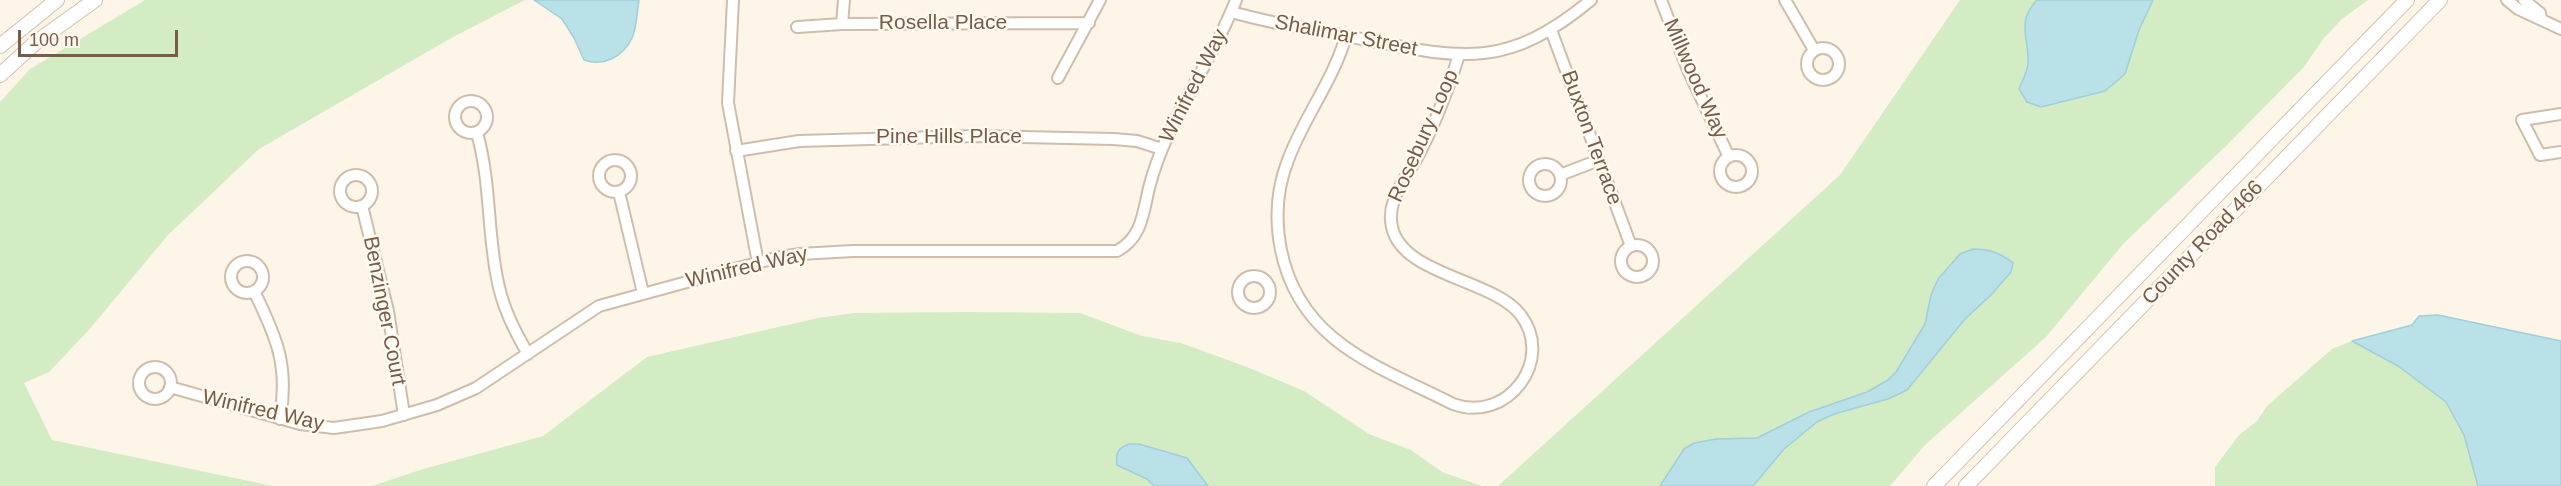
<!DOCTYPE html>
<html>
<head>
<meta charset="utf-8">
<style>
	body { margin:0 }
	#map { position:relative; width:2561px; height:486px; overflow:hidden; background:#fdf5e7; font-family:Arial,sans-serif }
	canvas { display:block }
	.scale { position:absolute; left:18px; top:30px; width:160px; height:27px; box-sizing:border-box; border:3px solid #785c4a; border-top:0; padding-left:8px; font-size:18px; line-height:21px; white-space:nowrap; color:#785c4a; -webkit-text-stroke:4px #fff9ee; paint-order:stroke }
</style>
</head>
<body>
<div id="map">
<canvas width="2561" height="486"></canvas>
<div class="scale">100 m</div>
</div>
<script>
const g = document.querySelector('canvas').getContext('2d');
g.lineJoin = 'round';
function paint(path, color) { g.fillStyle = color; g.fill(path, 'evenodd'); }
function trace(path, color, width, dash) { g.strokeStyle = color; g.lineWidth = width; g.lineCap = dash ? 'butt' : 'round'; g.setLineDash(dash || []); g.stroke(path); }
function write(font, color, halo, rows, align = 'center') {
  g.font = font + ' Arial,sans-serif'; g.lineWidth = 5; g.setLineDash([]); g.textBaseline = 'middle'; g.strokeStyle = halo; g.fillStyle = color; for (const [text, x, y, turn = 0] of rows) {
    g.save(); g.translate(x, y); g.rotate((+turn || 0) * Math.PI / 180); g.textAlign = isNaN(turn) ? turn : align; if (halo) g.strokeText(text, 0, 0); g.fillText(text, 0, 0); g.restore();
  }
}
paint(new Path2D(`
	M145 0H525L453 37 259 149 168 235 88 331 49 372 24 383 52 440 273 486H0V102L30 69Z
	M1960 0H2368L2342 19 2324 38 2304 67 2225 147 2124 243 2046 337 1925 445 1890 486H1498L1840 175Z
	M967 312 1080 313 1142 336 1181 343 1247 367 1304 391 1369 434 1411 450 1442 472 1482 486H372L420 470 543 436 647 357 818 318 854 313Z
	M2352 341 2398 366 2446 402 2464 435 2478 486H2215V467L2239 435 2257 421 2267 406 2332 349Z`), '#d3ecc4');
const water = new Path2D(`
	M534 0H639C637 12 637 27 632 38 623 57 603 67 584 60L574 38 562 19Z
	M2037 0H2153L2139 30 2125 74 2105 91 2041 107 2027 102 2019 89C2022 81 2028 71 2028 63 2029 37 2016 22 2037 0Z
	M1973 249C1990 249 2000 253 2013 263L2011 272 1991 295 1965 319 1907 390 1888 399 1834 414 1817 422 1784 449 1753 486H1660L1684 449 1694 443 1716 439 1757 438 1809 412 1867 392 1888 380 1896 372 1925 324 1931 295 1938 279 1960 254Z
	M2438 315 2561 341V486H2478L2464 435 2446 402 2398 366 2352 341 2412 325 2419 316Z
	M1129 444H1139L1187 458 1208 486H1154L1147 479 1117 465C1115 453 1118 448 1129 444Z`);
paint(water, '#bae0e8');
trace(water, '#a0cfda', 1.5);
const minor = new Path2D(`
	M733 0 728 103 758 263
	M1661 0 1688 70 1729 157
	M1785 0 1814 50
	M2507 0 2518 9 2561 29
	M2524 0 2540 13 2541 19
	M1232 12C1272 24 1315 30 1356 38 1459 58 1504 72 1591 0
	M842 24 844 0
	M797 27 842 24 1089 23
	M1551 30 1631 246
	M1346 36C1333 81 1304 117 1288 160 1277 188 1275 220 1281 250 1300 343 1378 366 1453 404 1507 424 1556 360 1520 314 1492 279 1402 275 1392 227 1390 218 1391 208 1394 200 1399 185 1410 170 1418 156 1435 124 1448 90 1459 55
	M1807 64a16 16 0 1 1 32 0a16 16 0 1 1-32 0Z
	M1058 78 1100 0
	M455 117a16 16 0 1 1 32 0a16 16 0 1 1-32 0Z
	M2561 114 2522 120 2540 155 2561 152
	M477 133C491 183 487 228 497 278 502 306 514 330 528 354
	M736 151 799 141 976 136 1114 139 1137 141 1162 149
	M1720 171a16 16 0 1 1 32 0a16 16 0 1 1-32 0Z
	M599 176a16 16 0 1 1 32 0a16 16 0 1 1-32 0Z
	M1529 180a16 16 0 1 1 32 0a16 16 0 1 1-32 0Z
	M340 191a16 16 0 1 1 32 0a16 16 0 1 1-32 0Z
	M1560 175 1599 160
	M619 192 643 293
	M362 206 388 311 404 415
	M1621 261a16 16 0 1 1 32 0a16 16 0 1 1-32 0Z
	M231 277a16 16 0 1 1 32 0a16 16 0 1 1-32 0Z
	M1238 292a16 16 0 1 1 32 0a16 16 0 1 1-32 0Z
	M254 291C277 338 289 366 280 419
	M139 383a16 16 0 1 1 32 0a16 16 0 1 1-32 0Z
	M170 387 300 424 334 428 382 421 437 405 476 388 599 306 775 258 800 254 853 251H1117C1142 238 1143 213 1149 188 1166 120 1211 65 1236 0`);
const secondary = new Path2D(`
	M0 46 57 0
	M0 75 35 43 95 0
	M1934 486 2407 0
	M1966 486 2440 0`);
trace(minor, '#cfbdac', 14);
trace(secondary, '#d5bfac', 16);
trace(minor, '#fff', 10);
trace(secondary, '#fff', 14);
write('21px', '#785c4a', '#fff9ee', [
	["Rosella Place",943,23],
	["Shalimar Street",1346,36,11],
	["Millwood Way",1695,79,66],
	["Winifred Way",1194,86,-63],
	["Rosebury Loop",1424,136,-66],
	["Pine Hills Place",949,137],
	["Buxton Terrace",1591,138,70],
	["County Road 466",2203,243,-46],
	["Winifred Way",747,268,-13],
	["Benzinger Court",384,311,79],
	["Winifred Way",263,411,13]
]);
</script>
</body>
</html>
